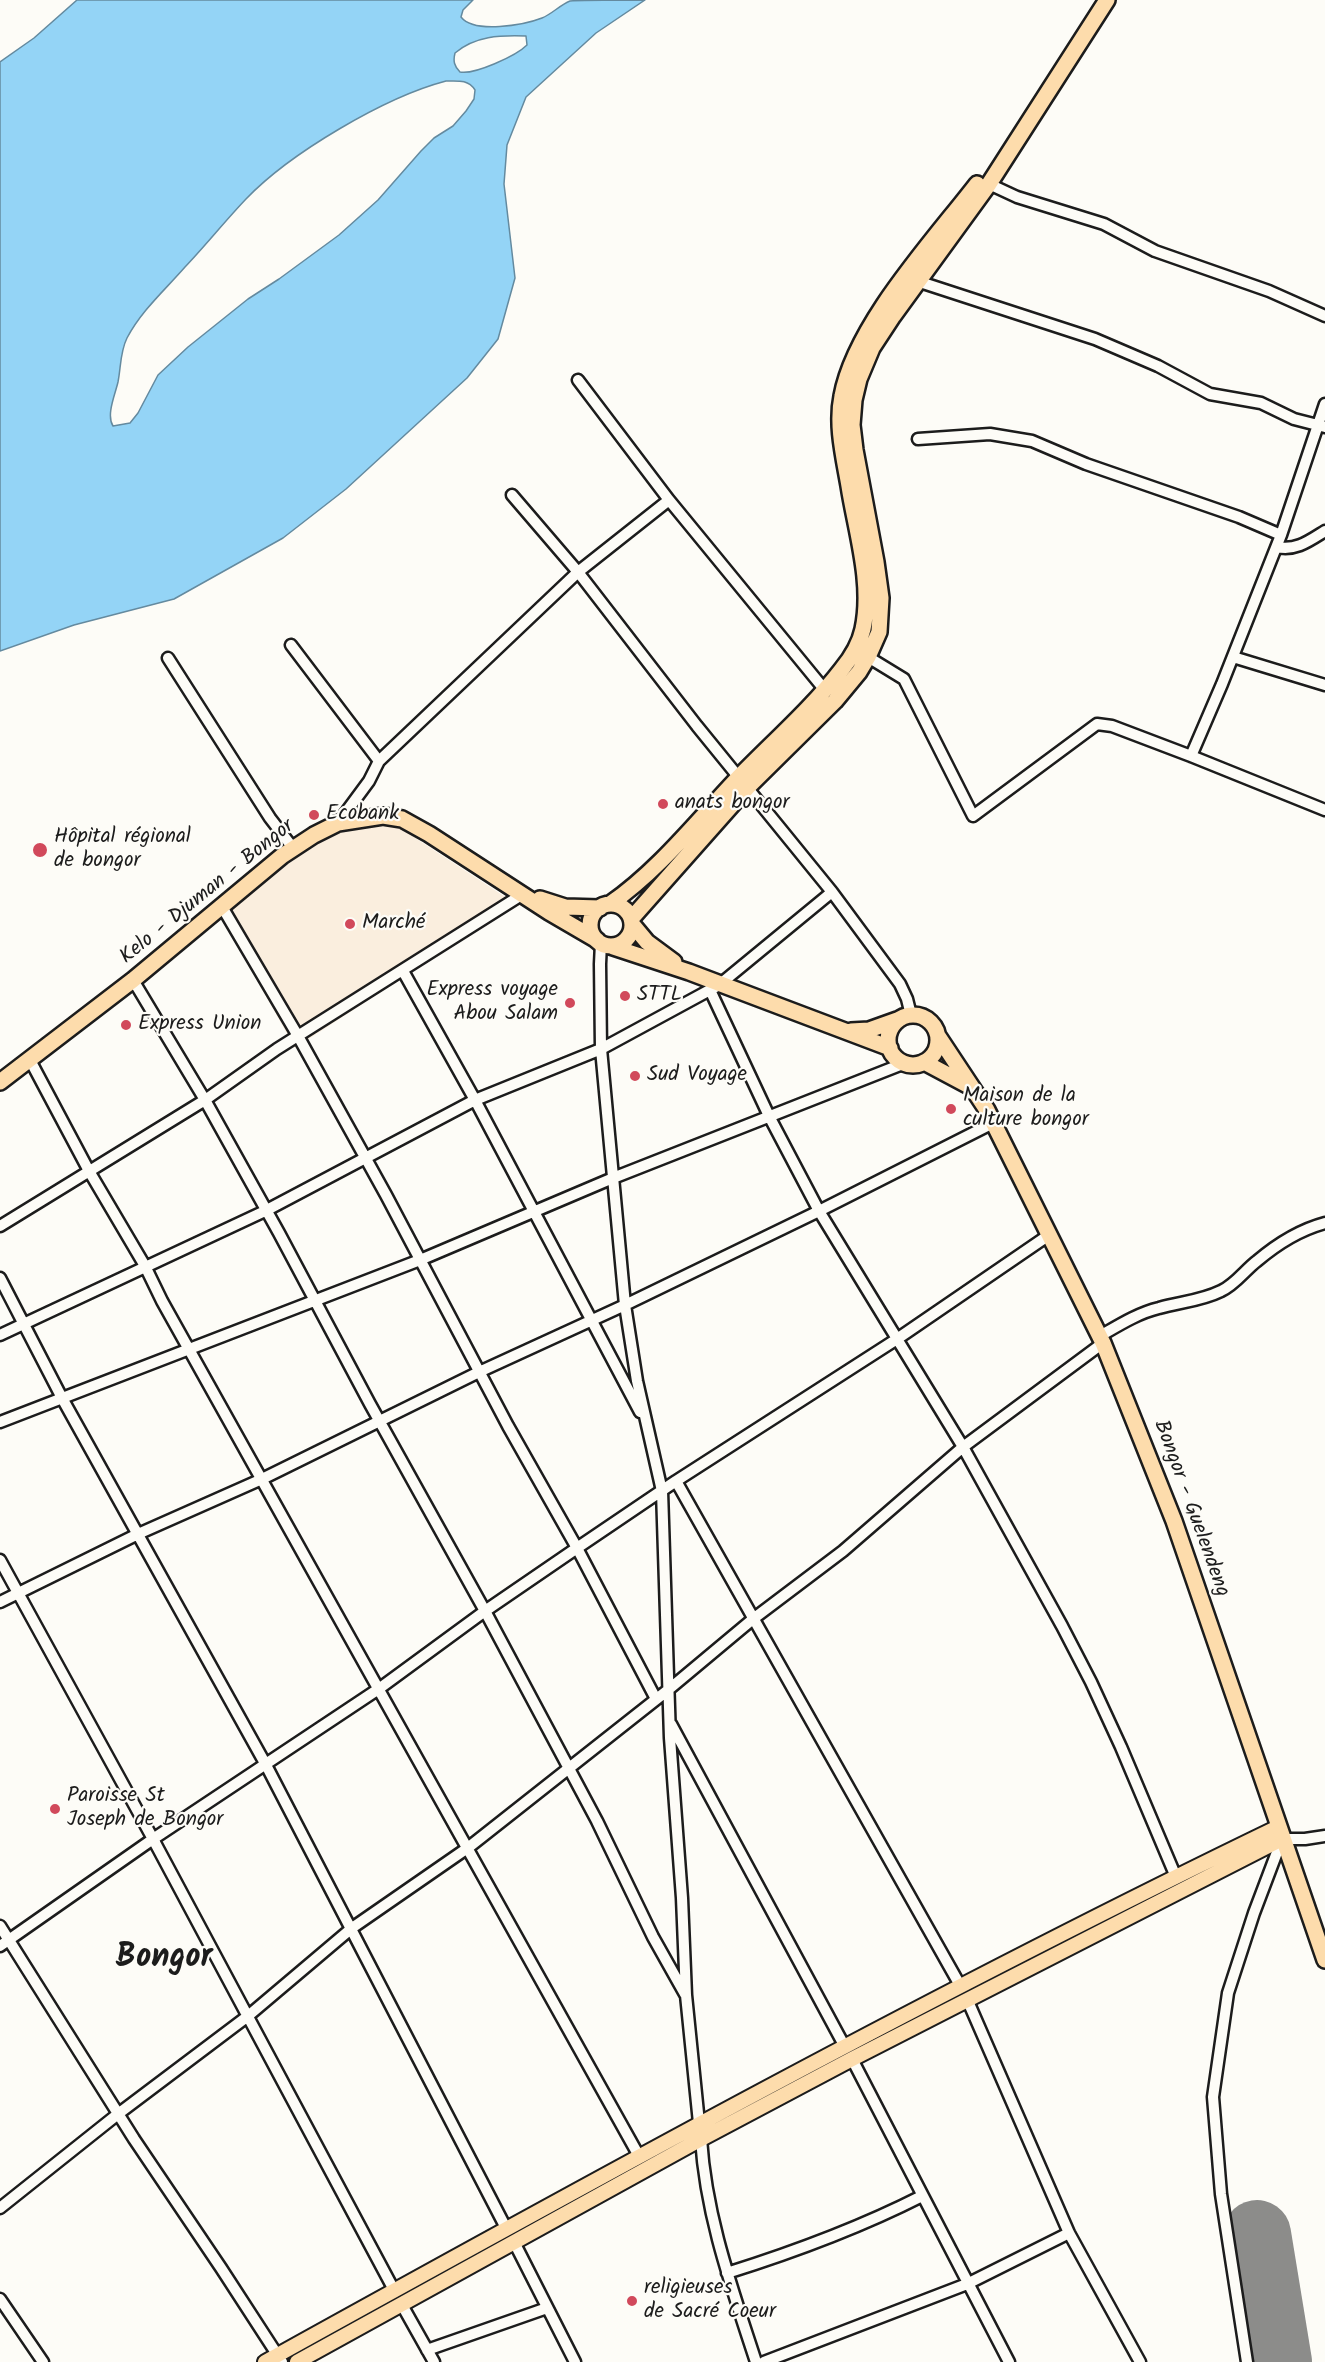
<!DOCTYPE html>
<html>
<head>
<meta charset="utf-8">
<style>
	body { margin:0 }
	canvas { display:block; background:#fdfcf7 }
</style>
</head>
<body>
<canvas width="1325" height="2362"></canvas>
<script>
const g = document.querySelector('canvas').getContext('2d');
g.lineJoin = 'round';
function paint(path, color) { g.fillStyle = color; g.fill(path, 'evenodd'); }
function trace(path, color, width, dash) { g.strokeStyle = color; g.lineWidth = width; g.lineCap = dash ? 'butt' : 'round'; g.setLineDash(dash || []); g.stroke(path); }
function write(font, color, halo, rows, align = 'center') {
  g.font = font + ' Kalam,sans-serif'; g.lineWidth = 4.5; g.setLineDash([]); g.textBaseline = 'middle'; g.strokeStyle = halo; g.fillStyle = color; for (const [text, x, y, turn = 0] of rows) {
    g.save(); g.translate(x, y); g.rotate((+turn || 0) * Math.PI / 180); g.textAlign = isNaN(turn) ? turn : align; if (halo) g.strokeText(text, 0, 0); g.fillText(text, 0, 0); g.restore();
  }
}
paint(new Path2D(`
	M394 824 516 904 295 1048 222 918 309 847 349 828Z`), '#faeede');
const water = new Path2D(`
	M77 0H473L463 10 461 17C474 34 524 25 542 18 552 14 560 5 570 1 578 0 632 0 645 0L596 33 526 97 507 145 504 184 515 278 498 339 467 378 346 489 283 538 174 599 74 625 0 651V62L34 38ZM526 36 527 45C516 56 474 75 460 72 454 66 453 61 455 53 475 36 500 35 526 36ZM446 81C457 81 468 79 475 90L474 99 466 111 453 126 434 138 421 151 378 200 339 235 279 279 248 299 188 347 158 375 138 413 130 423 113 426C106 415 115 395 118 382 121 367 120 352 127 338 142 310 165 290 185 267 206 245 225 221 246 199 290 153 385 97 446 81Z`);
paint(water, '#94d4f6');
trace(water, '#648a9f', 1.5);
trace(new Path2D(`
	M1257 2234 1278 2362`), '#8c8c8a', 68);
const minor = new Path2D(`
	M989 184 1017 197 1104 224 1155 251 1269 291 1325 316
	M920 282 1095 339 1158 366 1210 394 1261 403 1294 419 1325 427
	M578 380 669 500 824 689
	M918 439 990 434 1032 441 1086 464 1239 517 1281 535
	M512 495 578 572 697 726 832 892 900 984 907 999 911 1015
	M1277 547C1296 551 1309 541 1325 531
	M291 645 379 761
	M868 657 904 679 973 816 1097 724 1112 726 1191 756 1325 810
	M1233 657 1325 685
	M168 658 270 818 293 848
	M1191 756 1222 684 1281 535 1325 404
	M338 823 369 781 379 761 578 572 669 500
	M221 905 298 1036 386 1195 508 1426 577 1548 656 1699
	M601 943 600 964 601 1049 625 1305 637 1381 662 1491 670 1738 682 1898 686 1995 699 2123
	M403 971 475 1100 640 1412
	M133 980 205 1100 279 1233 370 1404 485 1611 597 1821 653 1937 685 1994
	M710 990 769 1116 819 1211 963 1447 1062 1626 1091 1682 1121 1747 1176 1877
	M30 1060 89 1171 145 1266 162 1301 639 2156
	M0 1226 205 1100 277 1049 523 894
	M0 1278 62 1398 266 1765 506 2228
	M0 1335 265 1211 475 1100 601 1049 719 985 832 892
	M1100 1336C1119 1325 1138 1313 1159 1308 1180 1302 1201 1301 1221 1291 1235 1285 1245 1270 1257 1261 1277 1244 1299 1230 1325 1223
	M0 1422 420 1260 613 1178 905 1063
	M676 1481 961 1987
	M0 1560 153 1839 394 2290
	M0 1602 138 1534 262 1479 479 1372 625 1305 819 1211 993 1123
	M671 1724 845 2047
	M0 1926 134 2139 221 2268 282 2362
	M0 1946 153 1839 380 1688 485 1611 577 1548 676 1481 897 1339 1049 1235
	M967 1999 1069 2233 1140 2362
	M852 2059 1009 2362
	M701 2139C706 2217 732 2288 756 2362
	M0 2208 118 2114 248 2016 352 1928 469 1847 668 1690 753 1619 843 1551 963 1447 1103 1343
	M514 2242 575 2362
	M727 2273C794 2252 859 2228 922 2196
	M0 2299 43 2362
	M402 2305 434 2362
	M427 2350 547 2308
	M764 2362 967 2284 1069 2233
	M1247 2362 1221 2194 1213 2097 1228 1993 1254 1913 1282 1839H1305L1325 1836`);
const major = new Path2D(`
	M265 2362C599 2177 934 1993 1278 1827
	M297 2362 701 2139 852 2059 1282 1839`);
const highway = new Path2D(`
	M540 899 565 907 600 908
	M610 904C659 870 698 820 739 777 773 742 812 708 842 669 851 658 860 643 863 629 873 583 856 531 849 486 844 457 836 425 842 396 855 325 933 241 977 184
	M590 925a21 21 0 1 1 42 0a21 21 0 1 1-42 0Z
	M631 919 747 788 835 701 859 672 868 657 879 632 881 598 876 562 855 450 852 425 854 400 859 379 872 348 893 316 989 184 1107 0
	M632 924 647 942 674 962
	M610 946 689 972 890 1048
	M888 1040a25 25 0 1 1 50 0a25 25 0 1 1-50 0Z
	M851 1031 869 1030 897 1020
	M938 1036 987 1110 1103 1343 1174 1521 1325 1960
	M924 1062 969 1086
	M0 1082 133 980 282 856 314 835 338 823 383 816 402 819 429 834 549 912 597 940`);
trace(minor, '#1c1c1c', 15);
trace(major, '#1c1c1c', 18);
trace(highway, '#1c1c1c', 20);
trace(minor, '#fdfcf7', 10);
trace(major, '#fddcac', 14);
trace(highway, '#fddcac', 15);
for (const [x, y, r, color] of [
	[663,804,6,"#d1495b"],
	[314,815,6,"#d1495b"],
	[40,850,8,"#d1495b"],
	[350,924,6,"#d1495b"],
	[625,996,6,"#d1495b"],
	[570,1003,6,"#d1495b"],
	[126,1025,6,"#d1495b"],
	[635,1076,6,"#d1495b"],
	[951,1109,6,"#d1495b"],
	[55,1809,6,"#d1495b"],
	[632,2301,6,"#d1495b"]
]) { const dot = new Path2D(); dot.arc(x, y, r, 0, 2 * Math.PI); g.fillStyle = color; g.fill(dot); trace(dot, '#fdfcf7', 2); }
write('21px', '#1c1c1c', '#fdfcf7', [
	["anats bongor",675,804],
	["Ecobank",326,815],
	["Hôpital régional",54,838],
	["de bongor",54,862],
	["Marché",362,924],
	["Express voyage",558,991,"right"],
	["Abou Salam",558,1015,"right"],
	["STTL",637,996],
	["Express Union",138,1025],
	["Sud Voyage",647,1076],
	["Maison de la",963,1097],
	["culture bongor",963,1121],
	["Paroisse St",67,1797],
	["Joseph de Bongor",67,1821],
	["religieuses",644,2289],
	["de Sacré Coeur",644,2313]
], 'left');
write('21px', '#1c1c1c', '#fdfcf7', [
	["Kelo - Djuman - Bongor",208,893,-39],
	["Bongor - Guelendeng",1190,1509,70]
]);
write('bold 33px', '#1c1c1c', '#fdfcf7', [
	["Bongor",164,1960]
]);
</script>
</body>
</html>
